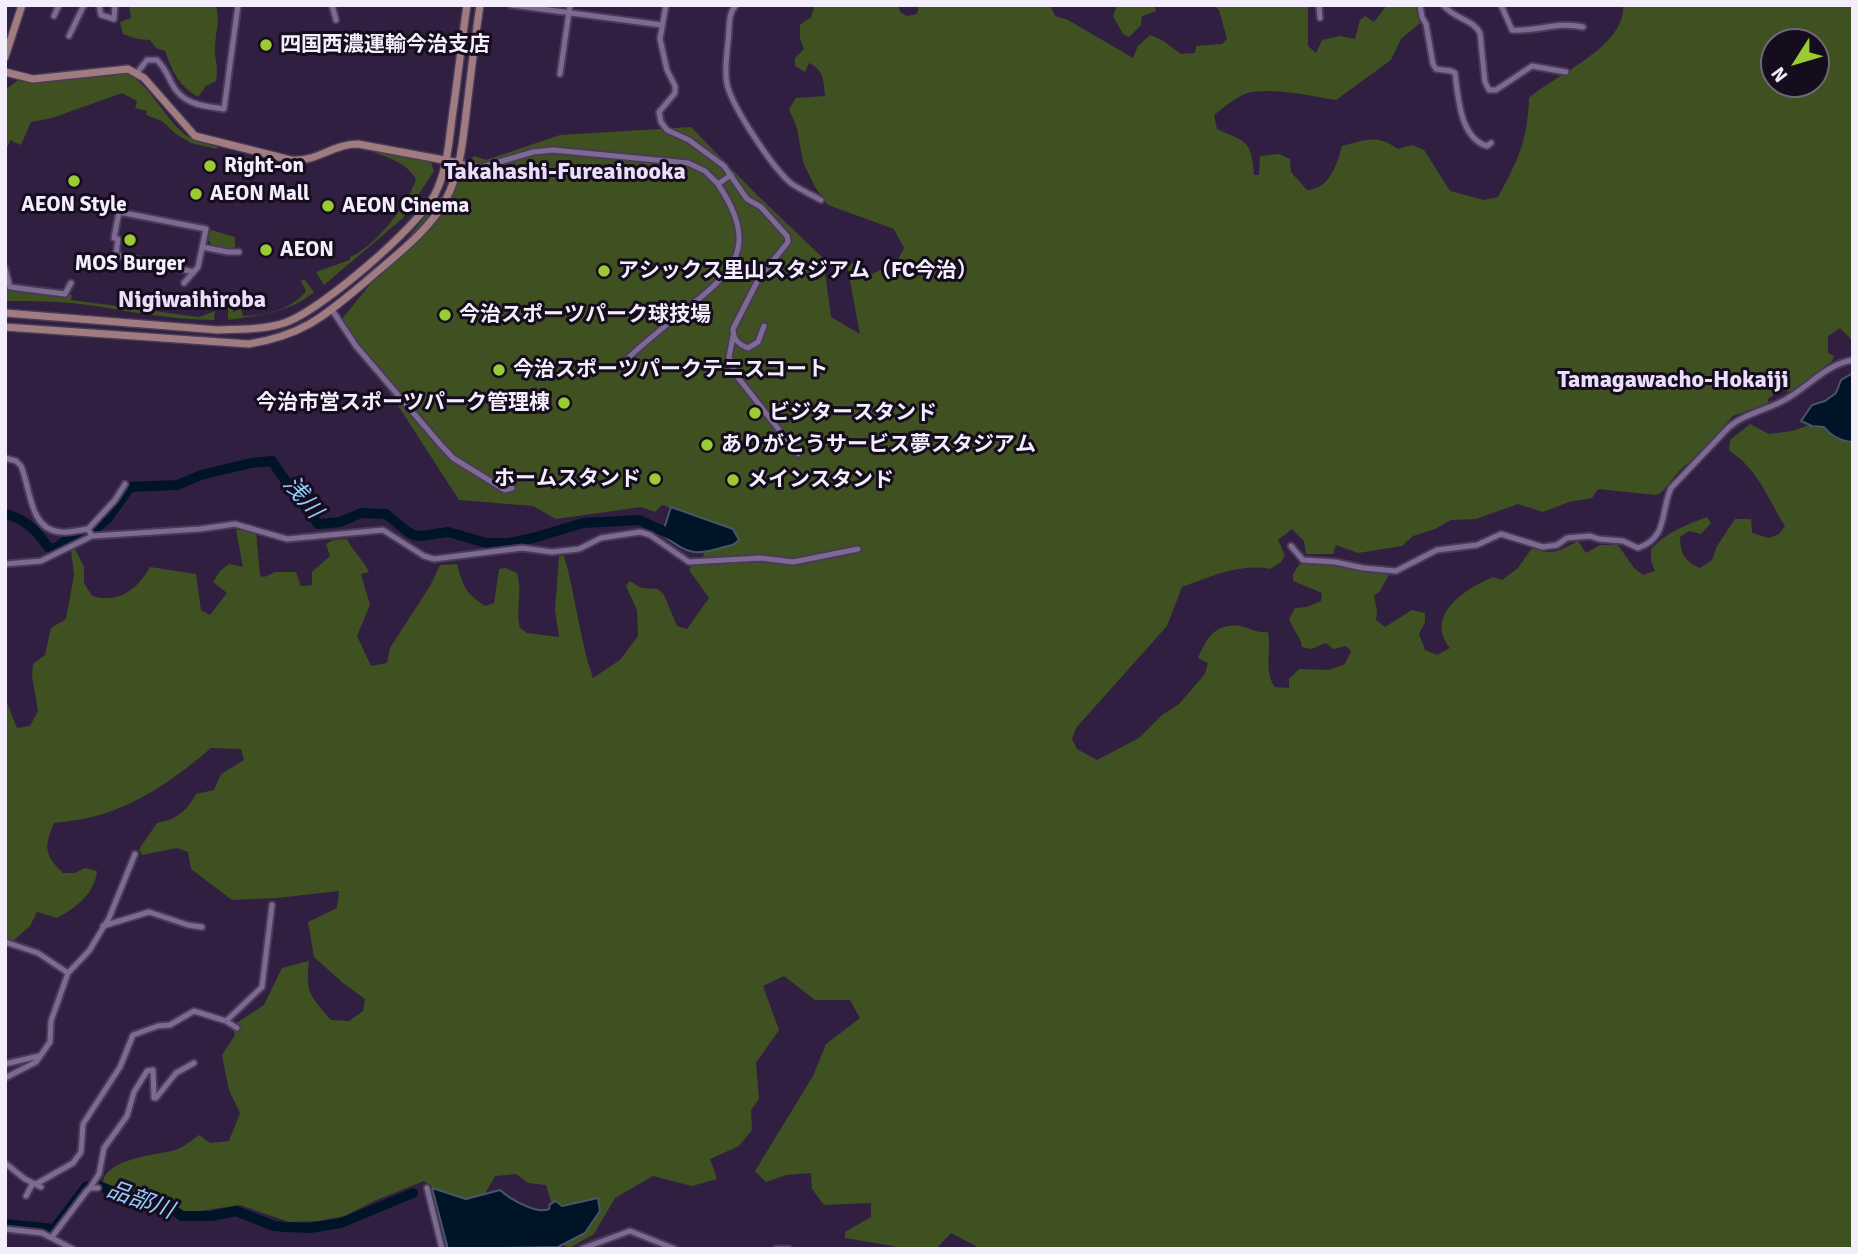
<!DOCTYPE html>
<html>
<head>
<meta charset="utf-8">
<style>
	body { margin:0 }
	#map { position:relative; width:1858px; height:1254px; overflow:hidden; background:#311f42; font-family:Signika,sans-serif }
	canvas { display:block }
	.frame { position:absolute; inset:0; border:7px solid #f4eefc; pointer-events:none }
	.north { position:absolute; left:1760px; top:28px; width:70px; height:70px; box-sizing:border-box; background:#150d1d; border:2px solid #6e6776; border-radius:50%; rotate:233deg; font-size:19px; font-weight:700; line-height:28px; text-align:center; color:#f4eefc }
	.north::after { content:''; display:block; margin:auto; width:24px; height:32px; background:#9bcb33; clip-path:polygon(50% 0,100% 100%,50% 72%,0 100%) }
</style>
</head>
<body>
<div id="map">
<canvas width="1858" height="1254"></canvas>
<div class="frame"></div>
<div class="north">N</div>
</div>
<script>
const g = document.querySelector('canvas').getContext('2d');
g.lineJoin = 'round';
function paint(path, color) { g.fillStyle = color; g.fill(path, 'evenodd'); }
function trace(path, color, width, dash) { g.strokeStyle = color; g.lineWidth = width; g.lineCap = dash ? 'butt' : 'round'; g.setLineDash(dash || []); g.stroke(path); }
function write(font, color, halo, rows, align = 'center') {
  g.font = font + ' Signika,"Noto Sans JP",sans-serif'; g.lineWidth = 6; g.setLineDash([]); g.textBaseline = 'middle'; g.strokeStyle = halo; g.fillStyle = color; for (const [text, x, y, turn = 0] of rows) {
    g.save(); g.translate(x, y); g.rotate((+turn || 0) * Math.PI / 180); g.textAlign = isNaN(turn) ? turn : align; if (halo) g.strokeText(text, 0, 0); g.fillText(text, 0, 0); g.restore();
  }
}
paint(new Path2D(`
	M129 5H216C220 21 216 30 215 46 214 58 219 66 216 81L206 86 198 97C179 86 172 71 165 51L156 48 150 40 137 39 123 34 120 22 131 18Z
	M815 5H898L900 12 907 16 917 14 919 5H1050L1055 16 1068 20 1133 58 1138 46 1150 35 1162 40 1181 54 1195 53 1196 46 1222 44 1227 39 1219 10 1213 5H1308V46L1316 53 1322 40 1340 36 1355 39 1360 20 1365 16 1374 22 1387 5H1415L1420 23 1401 39 1391 60 1336 100C1310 96 1279 88 1252 92 1237 95 1226 106 1214 115L1217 129C1247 143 1251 139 1254 175H1259L1260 156 1279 154 1290 159 1291 172 1307 190C1330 189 1337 164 1342 146 1367 140 1376 134 1398 149L1412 145 1424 150 1450 191 1484 200 1498 197C1519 158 1527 143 1529 98 1555 75 1627 46 1623 5H1853V341L1840 328 1828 336V353L1834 356 1832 361 1790 392 1781 389 1768 399V403L1733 416 1696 456 1680 470 1661 493 1655 495 1598 489 1592 498 1569 502 1543 512 1518 504 1476 519 1451 520 1435 529 1413 536 1402 546 1358 553 1336 545 1333 554H1306L1304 541 1292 529 1278 540 1285 555 1281 562 1270 569C1241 563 1209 577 1182 587L1167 626 1076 728 1072 739 1077 749 1097 760 1139 738 1162 715 1179 704 1205 674 1208 663 1198 658C1207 638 1215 623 1240 626 1251 628 1255 633 1268 632 1272 651 1263 671 1275 687L1289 688V679L1299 669 1329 670 1345 664 1351 651 1346 646 1333 649 1326 643 1311 649 1302 647C1300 635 1293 630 1289 619L1295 608 1307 607 1321 601 1322 593 1293 581V574L1301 562 1390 573 1380 591 1374 596 1377 610 1376 620 1385 627 1412 610 1425 613V622L1419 634 1425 650 1437 655 1450 648C1424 615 1465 589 1493 577L1502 580 1518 568 1532 548C1551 556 1560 551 1578 541L1586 553 1600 545H1618L1634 568 1643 575 1655 571 1651 561V549C1667 532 1685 525 1707 517L1711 523 1701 534 1689 531 1680 537C1680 553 1685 562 1700 568L1712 560 1717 546 1735 519H1751L1752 533 1769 538 1779 534 1785 526C1766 496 1760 472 1729 450L1730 440 1750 424 1769 434 1792 431 1824 420 1853 430V1249H981L951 1233 936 1249H910L845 1238V1232L871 1217V1203L824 1205 812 1189 811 1173 786 1175 766 1182 755 1171 813 1076 826 1044 860 1018 850 1000H815L784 976 763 986 779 1030 756 1063 759 1099 751 1110 752 1130 739 1146 710 1159 717 1179 692 1186 653 1176 615 1198 594 1234 568 1249H566L546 1185 528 1183 516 1174 495 1176 482 1199 464 1203 441 1193 424 1181 374 1201 345 1216 318 1221 289 1222 240 1205 186 1213C164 1196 157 1199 131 1195 121 1194 114 1188 103 1188 98 1159 157 1155 175 1150 184 1147 192 1140 199 1135L210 1143 229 1141 240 1113 229 1090 222 1055 235 1035 232 1026 264 1005 282 968 309 961C305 993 311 997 331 1020L349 1021 363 1011 365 999 343 983 314 957 308 922 337 908 339 891 277 898 232 900 191 869 188 852 177 848 142 855 139 849 157 823C177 819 186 812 196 794L214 790 221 774 244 760 241 749 211 748C180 775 142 802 103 814 87 819 70 821 54 823 44 847 44 855 63 873H75L85 868 97 871C95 893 76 908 57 918L37 912 30 926 5 948V698L17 728 30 726 38 711 32 676 33 664 45 655 51 628 66 619 74 575 71 550 75 549 84 567V583L92 596C118 604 137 590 150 567L196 574 201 610 210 615 227 593 213 582 220 571 229 564 243 567 236 530 256 531 260 576 264 577 276 572H296L301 586 312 585V572L330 556 326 544 333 540 347 539C353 552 363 559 369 572L361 574 370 605 357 636 371 666 387 663 390 648 430 586 440 565 457 564C463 587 465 592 485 606L494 603 499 569 505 568 517 573C523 595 515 606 520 628L527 633 559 637 555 610 559 556H564C576 596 579 638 593 678L620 660 638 636 637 610 626 586 630 581 641 588 658 589 664 595 677 626 687 629 709 598 689 570 691 566 703 558 705 547 679 522 697 515 686 514 662 505 655 512 641 507 556 519 533 506 459 500 342 319 474 156 486 160 560 135 691 127 756 194 823 258 831 317 860 334 846 260 872 274 897 262 904 248 894 229 828 205 815 187 803 162 797 128 789 109 796 98 825 96C824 81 823 69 809 63L805 72 795 66V58L804 49 800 39V25L811 17ZM1774 42H1816V84H1774Z
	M1117 5H1154L1156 11 1142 16 1141 25 1129 37 1123 34 1113 16Z
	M125 71C150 86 161 112 182 132 191 141 205 143 218 147L217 149 191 143 176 134 162 121 146 115 147 111 135 108 137 101 122 93 52 118 31 122 21 145 10 140 8 146 5 145V90L21 78 24 82H42Z
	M368 147 430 159 434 171 403 218 324 285 316 272 350 260V257C374 248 409 203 416 179 406 162 388 158 371 151Z
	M211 230 235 237V247L230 250 213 246 208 240Z
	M304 279 314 292C289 313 260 315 228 320V308L231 304 233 312 241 309 243 316C267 315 291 310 306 291L301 281Z
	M5 287 55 296 72 295 71 300 199 317 215 311 214 320C171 320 130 311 88 305 61 301 33 301 5 301Z`), '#3f5120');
const water = new Path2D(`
	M1853 373V440L1850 442C1839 440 1831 436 1824 427L1812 426 1801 421 1812 405 1825 401 1836 393 1841 380Z
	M671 507 733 529 739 540C733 546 731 545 724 547 692 557 689 553 662 535Z
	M432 1188 466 1199 500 1190C510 1199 537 1215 549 1209L550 1204 556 1201 562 1206 598 1198 600 1211 585 1233 558 1247 448 1249Z`);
paint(water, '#001428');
trace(water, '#495568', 2);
trace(new Path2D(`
	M5 514C26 519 36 530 48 547L55 549 70 537 94 530 107 519 130 487 177 485 201 475 251 463 272 461C286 483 303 503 318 524L340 522 361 513 386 514 408 532 414 535 421 536 448 532 486 543H509L533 538 583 523 639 520 672 535
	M5 1224 54 1229 86 1187 95 1184 128 1198 167 1206 182 1216H212L236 1211 274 1226 286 1227 310 1228 341 1223 413 1193`), '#001428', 10);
const street = new Path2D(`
	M99 5 101 15 114 19 115 5
	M332 5 336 20
	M511 5 662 25
	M666 5 660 39 667 70 675 86V93L659 112 661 122 667 130 689 140 724 166 747 199 761 207 787 236 788 242 759 278 733 329C733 339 738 344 748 348L758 342 764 326
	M736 5C727 15 730 29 728 41 727 55 724 71 727 84 732 107 774 170 792 184 801 190 812 195 821 200
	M1319 5 1320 18
	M1420 5 1422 17 1426 24 1433 64 1436 69 1451 71 1455 73C1458 97 1460 138 1487 146L1491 143
	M1443 5C1454 19 1473 19 1480 33L1485 82 1489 90H1496L1532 66 1566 72
	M1501 5 1512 30C1536 32 1558 21 1583 27
	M54 16 59 5
	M69 36 84 5
	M137 73 147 60H157C165 68 167 74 172 84 183 105 203 106 224 109L238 5
	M560 74 570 5
	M460 163 482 167 533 152 553 150 688 163 705 171 718 184 731 175
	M202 247 228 252H239
	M5 268 10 287 65 294 71 283
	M184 283 198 267 206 229 119 212 114 238 118 239 116 255 194 272
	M332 310 356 346 440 444 453 458 505 490 512 488
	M733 336 729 357 736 375 798 454
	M619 367C639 346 663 328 685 310 736 270 759 246 718 184
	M5 458 16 461 21 466C31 489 29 530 61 532 70 533 80 530 88 529L92 536
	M88 529 115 500 125 484
	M1291 546 1303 560 1335 562 1363 568 1396 571 1437 550 1477 545 1501 534 1543 547 1557 545 1567 538 1590 536 1599 539 1623 541 1638 548C1668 538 1660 513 1671 488L1729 427C1747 412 1769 410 1788 398 1810 385 1827 364 1853 360
	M5 564 41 561 92 536 200 529 235 524 287 539 383 530 424 556 434 559 522 548 552 552 579 549 601 538 640 532 650 535 689 562 761 558 793 562 858 549
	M103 926 149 912 188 925 202 927
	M5 942 38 953 68 973
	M226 1021 237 1028
	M5 1064 39 1056
	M5 1078 36 1062 50 1042 51 1021 68 973 89 951 109 918 135 854
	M5 1163 25 1179 41 1187
	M36 1184 73 1163 81 1152 83 1124 120 1067 133 1035 158 1026 170 1025 194 1011 226 1021 262 987 272 905
	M90 1188 99 1174 104 1148 127 1116 134 1092 147 1071 153 1070 154 1098H156L176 1073 194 1063
	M427 1188 442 1249
	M26 1196 33 1183
	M5 1229 42 1233 73 1249
	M52 1237 86 1192 90 1188H98
	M581 1249 630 1231 675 1249
	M776 1249H789`);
const secondary = new Path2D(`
	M5 57 22 5
	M5 72 33 79 128 69 144 78 195 136 291 160C318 162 332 144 358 144L460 163
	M5 313 218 330C241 329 266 330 287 322 322 309 418 227 435 194 448 169 449 138 453 111 458 76 462 40 467 5
	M5 327 249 344C303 335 323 317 364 283 392 258 428 233 446 199 461 171 463 138 467 106 471 72 475 39 480 5`);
trace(street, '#493a56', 9);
trace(secondary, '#493a56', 10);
trace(street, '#7d6a92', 5);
trace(secondary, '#a07c81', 7);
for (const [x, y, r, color] of [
	[266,45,7,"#9bcb33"],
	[210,166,7,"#9bcb33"],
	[74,181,7,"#9bcb33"],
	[196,194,7,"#9bcb33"],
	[328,206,7,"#9bcb33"],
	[130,240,7,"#9bcb33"],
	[266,250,7,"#9bcb33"],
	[604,271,7,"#9bcb33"],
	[445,315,7,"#9bcb33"],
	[499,370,7,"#9bcb33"],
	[564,403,7,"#9bcb33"],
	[755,413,7,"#9bcb33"],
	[707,445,7,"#9bcb33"],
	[655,479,7,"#9bcb33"],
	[733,480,7,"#9bcb33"]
]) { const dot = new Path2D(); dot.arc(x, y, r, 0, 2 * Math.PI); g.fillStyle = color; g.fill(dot); trace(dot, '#150d1d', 2.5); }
write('bold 21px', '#f4eefc', '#150d1d', [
	["四国西濃運輸今治支店",280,45],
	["Right-on",224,166],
	["AEON Mall",210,194],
	["AEON Style",74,205,"center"],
	["AEON Cinema",342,206],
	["AEON",280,250],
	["MOS Burger",130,264,"center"],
	["アシックス里山スタジアム（FC今治）",618,271],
	["今治スポーツパーク球技場",459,315],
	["今治スポーツパークテニスコート",513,370],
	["今治市営スポーツパーク管理棟",550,403,"right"],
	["ビジタースタンド",769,413],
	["ありがとうサービス夢スタジアム",721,445],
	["ホームスタンド",641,479,"right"],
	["メインスタンド",747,480]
], 'left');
write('italic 23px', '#93ccfe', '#150d1d', [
	["浅川",302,498,50],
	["品部川",140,1201,20]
]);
write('bold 24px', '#ebdefa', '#150d1d', [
	["Takahashi-Fureainooka",565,173],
	["Nigiwaihiroba",192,301],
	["Tamagawacho-Hokaiji",1673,381]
]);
</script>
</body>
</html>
